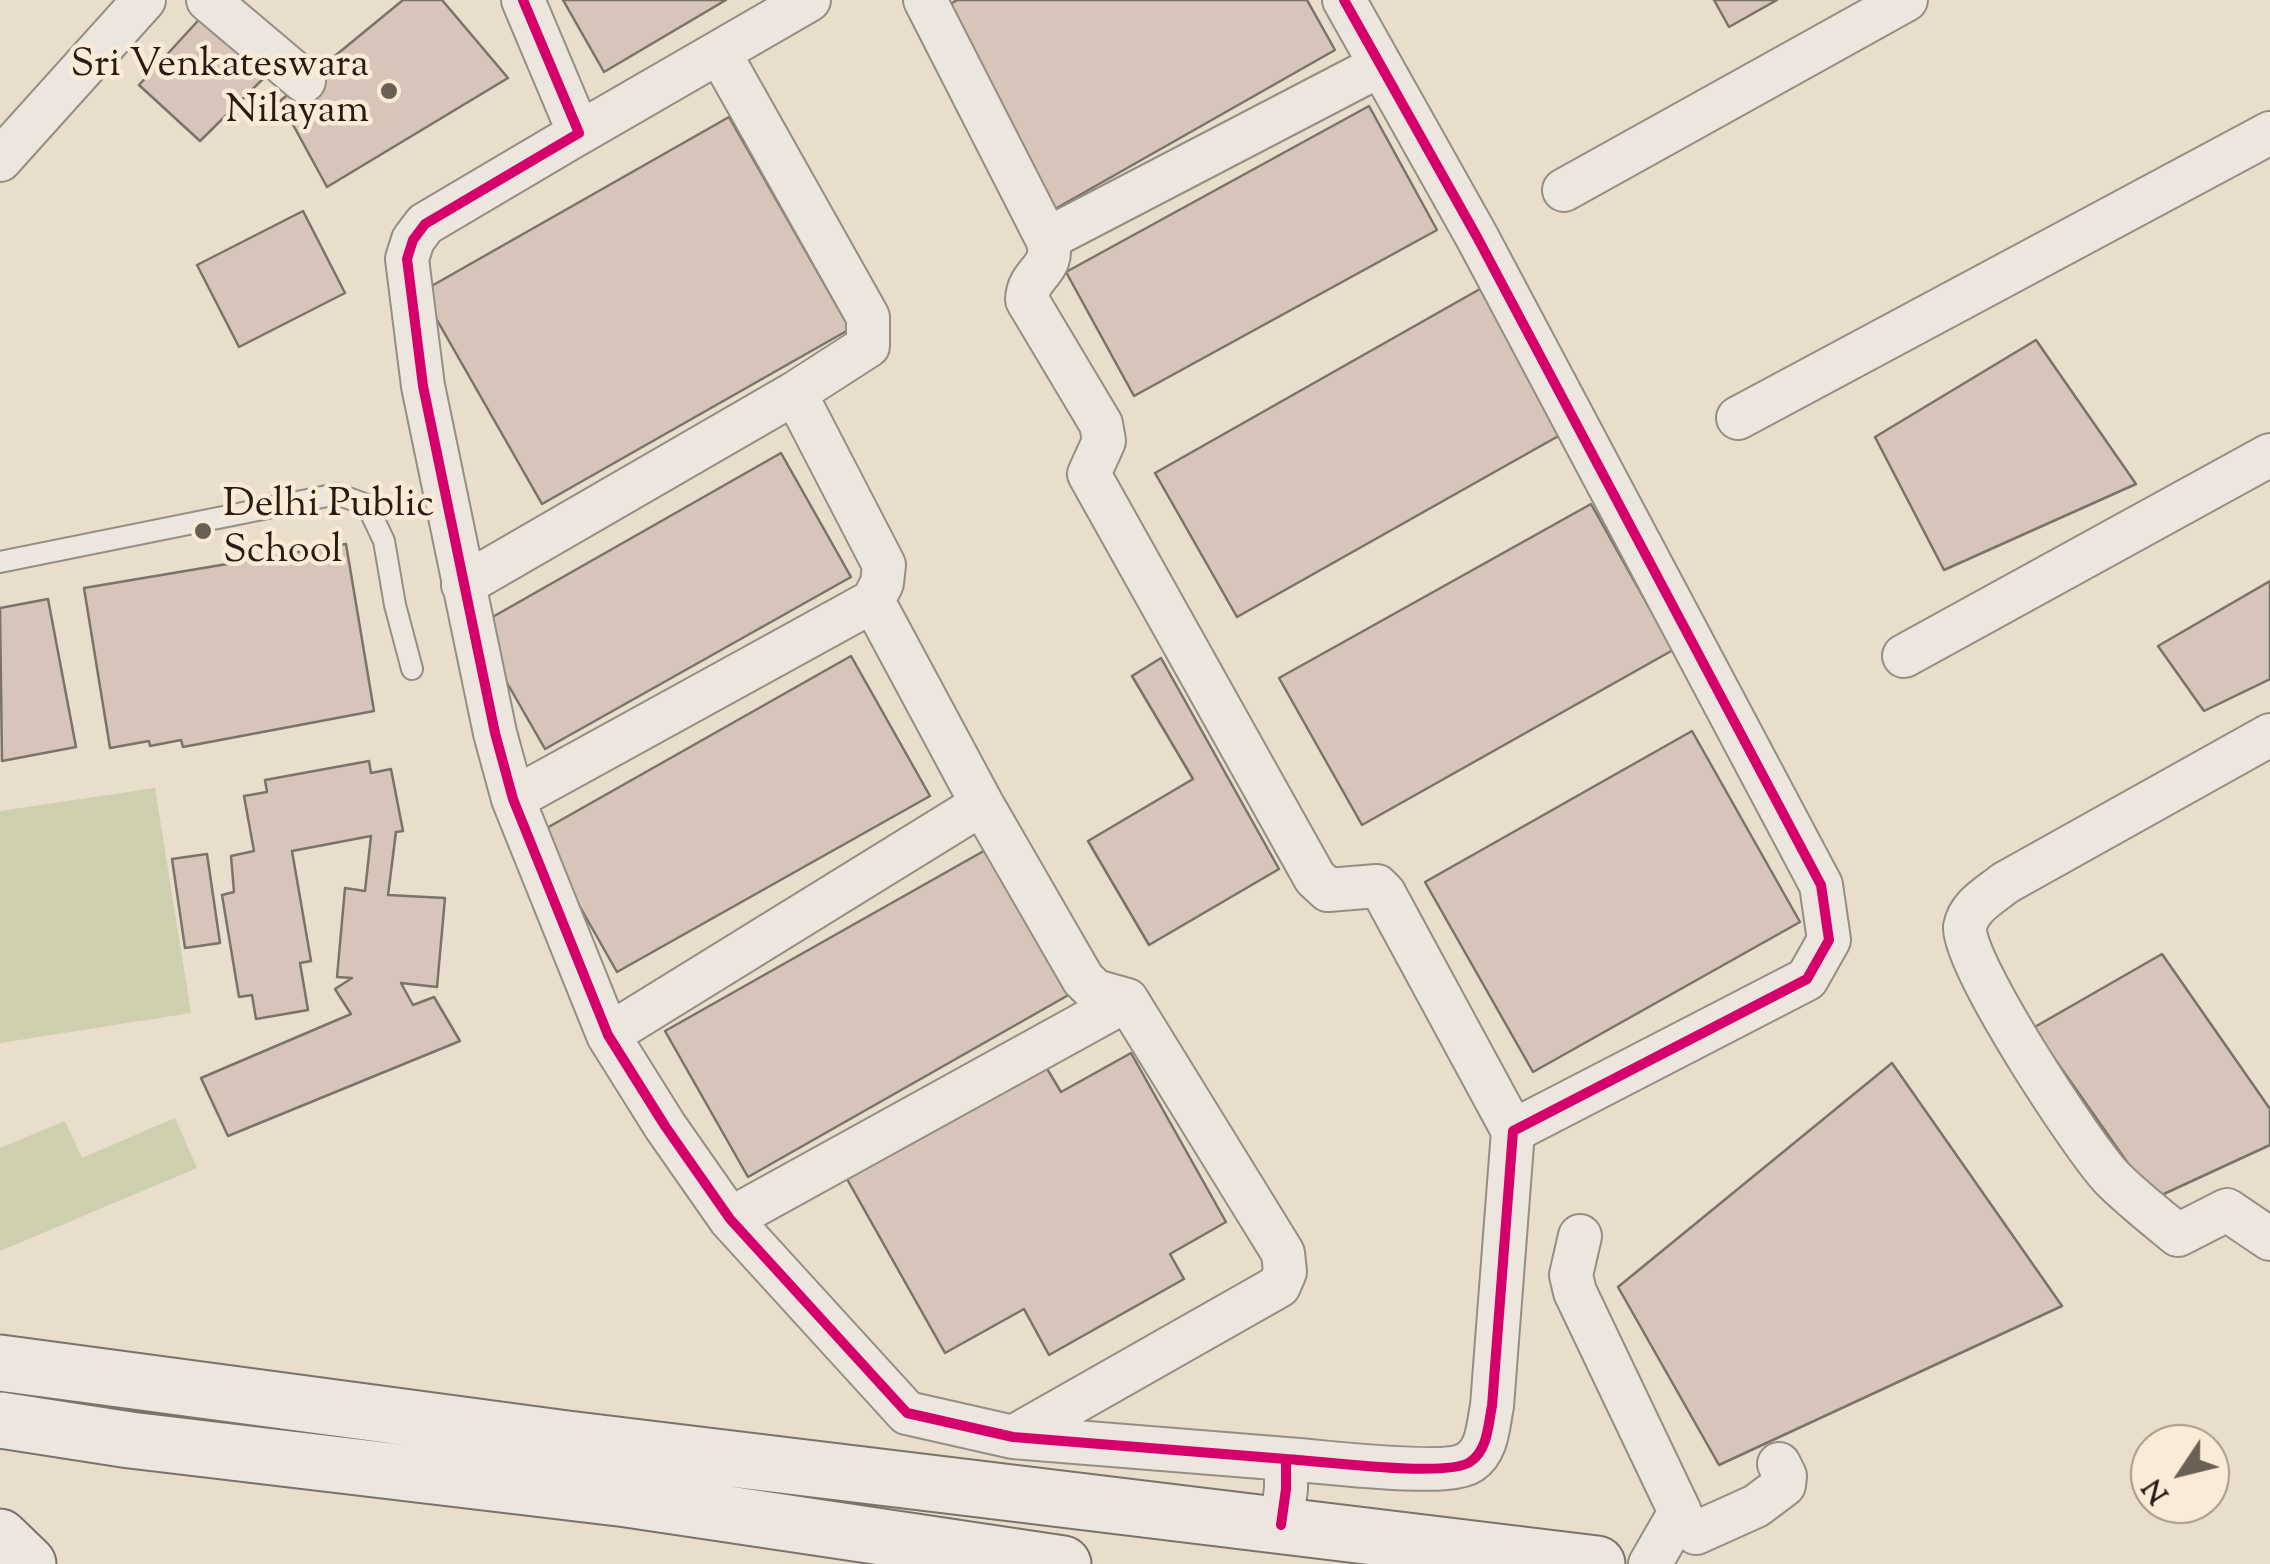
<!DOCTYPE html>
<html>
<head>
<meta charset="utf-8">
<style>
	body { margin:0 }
	#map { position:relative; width:2270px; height:1564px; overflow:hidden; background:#e9ddcc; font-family:"Sorts Mill Goudy",serif }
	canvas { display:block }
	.north { position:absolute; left:2130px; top:1424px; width:100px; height:100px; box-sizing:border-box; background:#f9ebd5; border:2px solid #a59888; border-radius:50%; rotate:235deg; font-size:28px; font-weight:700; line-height:40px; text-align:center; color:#261c14 }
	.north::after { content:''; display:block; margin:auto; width:35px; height:45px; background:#6a6054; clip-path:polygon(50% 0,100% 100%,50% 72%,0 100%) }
</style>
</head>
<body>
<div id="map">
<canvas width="2270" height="1564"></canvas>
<div class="north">N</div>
</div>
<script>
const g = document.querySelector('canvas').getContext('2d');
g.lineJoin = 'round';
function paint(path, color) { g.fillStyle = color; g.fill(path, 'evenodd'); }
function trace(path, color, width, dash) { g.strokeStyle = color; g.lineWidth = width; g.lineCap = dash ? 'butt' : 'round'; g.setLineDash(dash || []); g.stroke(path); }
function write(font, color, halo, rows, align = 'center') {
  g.font = font + ' "Sorts Mill Goudy",serif'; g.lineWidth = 9; g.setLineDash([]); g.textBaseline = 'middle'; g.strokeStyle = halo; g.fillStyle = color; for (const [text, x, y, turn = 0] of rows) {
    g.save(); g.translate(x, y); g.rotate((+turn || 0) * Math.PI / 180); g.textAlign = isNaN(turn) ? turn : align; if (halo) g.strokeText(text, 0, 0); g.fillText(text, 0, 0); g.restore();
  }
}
paint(new Path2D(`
	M155 788 191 1013 0 1043V811Z
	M175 1118 197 1168 0 1251V1148L65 1121 82 1158Z`), '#cecfae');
const building = new Path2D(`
	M403 0H442L508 78 327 187 280 101Z
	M563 0H726L604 72Z
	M957 0H1307L1335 50 1055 209 942 9Z
	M1714 0H1777L1729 27Z
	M206 12 269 73 200 141 139 85Z
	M1369 106 1437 230 1134 396 1066 272Z
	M729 117 850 329 542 504 421 292Z
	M303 211 345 293 239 347 197 265Z
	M1480 289 1562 434 1237 617 1155 473Z
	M2036 340 2136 484 1944 570 1875 437Z
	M781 453 851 577 545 749 475 627Z
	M1591 504 1673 650 1362 825 1279 678Z
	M346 544 374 711 183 747 181 740 150 746 149 741 110 748 84 588Z
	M2270 581V679L2204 711 2158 646Z
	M48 599 76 747 2 761 0 608Z
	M851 656 930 796 617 972 538 833Z
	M1161 658 1279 869 1149 945 1088 841 1193 779 1132 676Z
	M1692 731 1800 922 1533 1072 1425 882Z
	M369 761 371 773 391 769 403 831 396 832 388 895 445 898 437 987 401 983 413 1005 434 997 460 1041 228 1136 201 1078 351 1014 335 989 352 978 337 977 345 888 365 891 371 836 292 851 311 961 300 963 308 1010 256 1019 252 995 239 997 222 895 234 892 231 856 254 851 244 796 267 792 265 780Z
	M989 848 1072 993 748 1177 665 1031Z
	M207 854 220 943 185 948 172 859Z
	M2162 954 2270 1109V1145L2153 1199 2033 1028Z
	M1131 1053 1226 1222 1170 1254 1184 1279 1049 1355 1024 1309 945 1353 847 1179 1046 1067 1061 1092Z
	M1892 1063 2062 1306 1719 1465 1618 1287Z`);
paint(building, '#d7c5ba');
trace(building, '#7a736a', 2.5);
const lane = new Path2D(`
	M0 562 337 494 367 505 384 541 395 605 412 669`);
const street = new Path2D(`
	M208 0 304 81
	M523 0 579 133 425 224 413 240 407 259 423 386 495 733 513 799 608 1035 665 1126 730 1219 907 1413 1013 1437 1286 1459
	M925 0 1047 239C1057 271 1028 271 1027 300L1101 424 1104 441 1089 474 1315 878 1328 890 1377 886 1384 893 1513 1131
	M719 52 868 317V346L795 393 884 565 882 583 873 601 982 804 1083 979 1095 991 1127 1000 1283 1253 1285 1272 1279 1286 1013 1437
	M579 133 809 0
	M0 160 144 0
	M1564 190 1906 0
	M1047 239 1379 66
	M1738 418 2270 133
	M463 585 795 393
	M1904 656 2270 455
	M2270 735 2005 883C1989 896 1969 906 1965 927 1960 960 2085 1151 2113 1179 2133 1199 2156 1217 2178 1235L2227 1210 2270 1239
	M513 799 873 601
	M608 1035 982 804
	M730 1219 1127 1000
	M1580 1236 1571 1275 1575 1292 1680 1512 1650 1564
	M1281 1525 1286 1489V1459C1320 1461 1447 1478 1470 1462 1488 1450 1488 1425 1492 1406L1513 1131 1807 979 1829 940 1821 885 1477 237 1344 0
	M1696 1533 1756 1506 1784 1485 1785 1476 1779 1464`);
const secondary = new Path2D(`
	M0 1363 567 1439 1597 1564
	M0 1420 130 1440 627 1499 1063 1564
	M0 1537 28 1564`);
trace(lane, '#958e83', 24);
trace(street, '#958e83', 46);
trace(secondary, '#7a736a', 59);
trace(lane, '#ece6de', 20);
trace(street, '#ece6de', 42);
trace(secondary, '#ece6de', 55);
trace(new Path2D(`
	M523 0 579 133 425 224 413 240 407 259 423 386 495 733 513 799 608 1035 665 1126 730 1219 907 1413 1013 1437 1286 1459
	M1281 1525 1286 1489V1459C1320 1461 1447 1478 1470 1462 1488 1450 1488 1425 1492 1406L1513 1131 1807 979 1829 940 1821 885 1477 237 1344 0`), '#d6006c', 10);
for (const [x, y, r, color] of [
	[389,91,10,"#6a6054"],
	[203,531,10,"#6a6054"]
]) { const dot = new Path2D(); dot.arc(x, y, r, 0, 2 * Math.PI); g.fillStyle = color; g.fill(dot); trace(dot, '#f9ebd5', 4); }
write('40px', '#261c14', '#f9ebd5', [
	["Sri Venkateswara",369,68],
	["Nilayam",369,114],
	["Delhi Public",223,508,"left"],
	["School",223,554,"left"]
], 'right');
</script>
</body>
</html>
